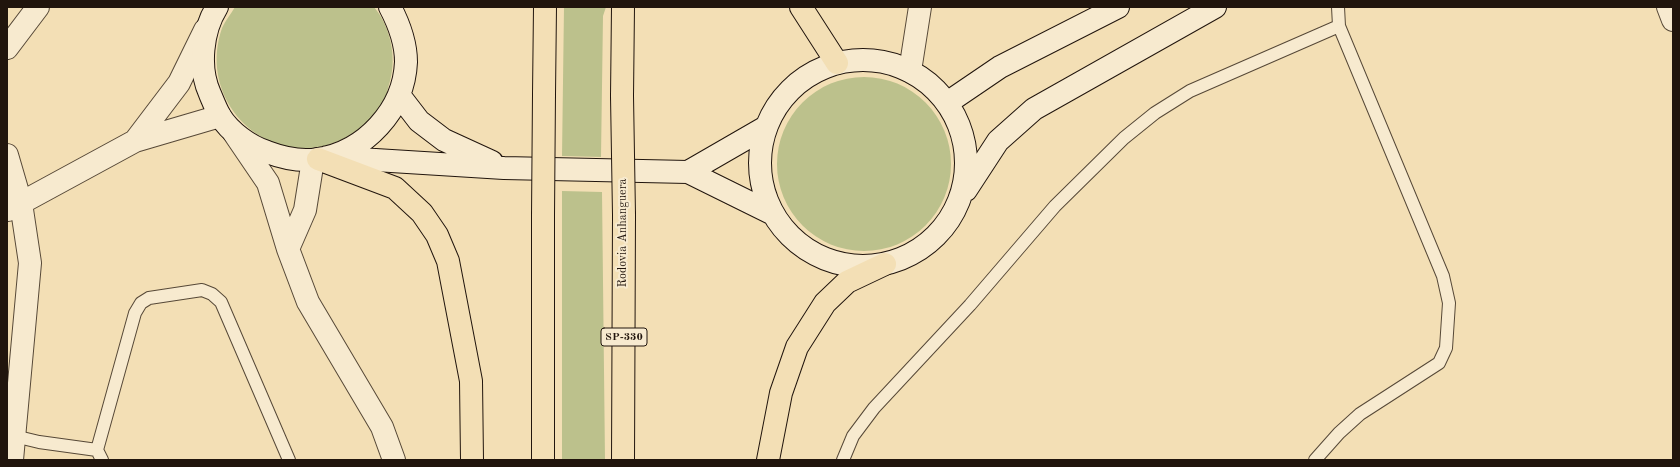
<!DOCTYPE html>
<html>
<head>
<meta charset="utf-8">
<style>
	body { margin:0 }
	#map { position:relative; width:1680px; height:467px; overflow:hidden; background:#f3dfb5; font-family:"Old Standard TT",serif }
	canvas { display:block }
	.frame { position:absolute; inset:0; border:8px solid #21150d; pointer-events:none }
</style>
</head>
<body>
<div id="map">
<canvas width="1680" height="467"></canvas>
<div class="frame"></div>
</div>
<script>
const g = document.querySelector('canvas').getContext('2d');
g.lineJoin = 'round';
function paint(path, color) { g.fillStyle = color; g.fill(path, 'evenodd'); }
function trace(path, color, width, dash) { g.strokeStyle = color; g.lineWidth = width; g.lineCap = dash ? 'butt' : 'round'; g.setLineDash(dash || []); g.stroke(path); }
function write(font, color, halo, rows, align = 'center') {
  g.font = font + ' "Old Standard TT",serif'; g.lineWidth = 4; g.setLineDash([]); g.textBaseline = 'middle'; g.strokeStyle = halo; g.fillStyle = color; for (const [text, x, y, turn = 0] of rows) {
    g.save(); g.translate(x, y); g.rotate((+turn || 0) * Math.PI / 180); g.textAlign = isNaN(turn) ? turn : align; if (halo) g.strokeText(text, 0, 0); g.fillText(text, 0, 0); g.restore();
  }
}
paint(new Path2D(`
	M235 7H374C390 26 397 56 390 81 388 87 387 95 384 101 377 114 366 125 353 133 281 181 194 109 222 28 225 21 231 14 235 7Z
	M564 7H606L603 16 601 157 562 156Z
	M777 164a87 87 0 1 1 174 0a87 87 0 1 1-174 0Z
	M562 191 602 192 605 460H562Z`), '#bcc18c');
const lane = new Path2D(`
	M14 436 39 442 97 450
	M102 460 97 450 135 313 141 303 149 298 202 290 212 294 221 302 289 460
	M843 460 853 436 874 408 970 305 1055 206 1124 138 1155 113 1190 91 1339 26
	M1315 460 1339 433 1360 414 1439 363 1446 348 1449 303 1443 276 1339 26 1338 7`);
const street = new Path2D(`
	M1668 7 1673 20
	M7 48 38 7
	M910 71 920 7
	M234 133 268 183 288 249 308 302 382 427 394 460
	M135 141 179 83 205 30
	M7 155 21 203 30 263 12 460
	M8 210 135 141 220 116
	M288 249 305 210 313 160`);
const secondary = new Path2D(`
	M217 7C202 31 198 68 210 94 213 101 216 109 220 116 230 132 249 146 267 152 283 158 301 162 318 159 365 152 404 110 406 62 406 42 399 24 390 7
	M760 163a103 103 0 1 1 206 0a103 103 0 1 1-206 0Z
	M399 95 419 121 444 140 492 162
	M947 103 1000 67 1118 7
	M327 157 504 168 688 172 773 214
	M688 172 766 127
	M966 190 998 141 1034 109 1215 7`);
const highway = new Path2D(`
	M801 7 837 63
	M544 94 545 7
	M622 96 623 7
	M318 159 395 188 422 213 437 235 448 261 471 381 472 460
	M543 460V215
	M623 460 624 215
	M768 460 781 393 797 347 825 303 847 282 885 264`);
trace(lane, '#564837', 14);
trace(street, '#564837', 24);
trace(secondary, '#21150d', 24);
trace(highway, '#21150d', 24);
trace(lane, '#f7eacf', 12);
trace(street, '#f7eacf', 22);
trace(secondary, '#f7eacf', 22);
trace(highway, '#f3dfb5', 22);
const highwayBridge = new Path2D(`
	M622 96 624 215
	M543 215 544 94`);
trace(highwayBridge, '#21150d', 24, []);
trace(highwayBridge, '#f3dfb5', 22);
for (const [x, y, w] of [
	[624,337,46]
]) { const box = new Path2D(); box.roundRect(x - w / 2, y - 9, w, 18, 3); g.fillStyle = '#f7eacf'; g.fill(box); trace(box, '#21150d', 1); }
write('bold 11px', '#21150d', null, [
	["SP-330",624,337]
]);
write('12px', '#21150d', '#f7eacf', [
	["Rodovia Anhanguera",623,233,-90]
]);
</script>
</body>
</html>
